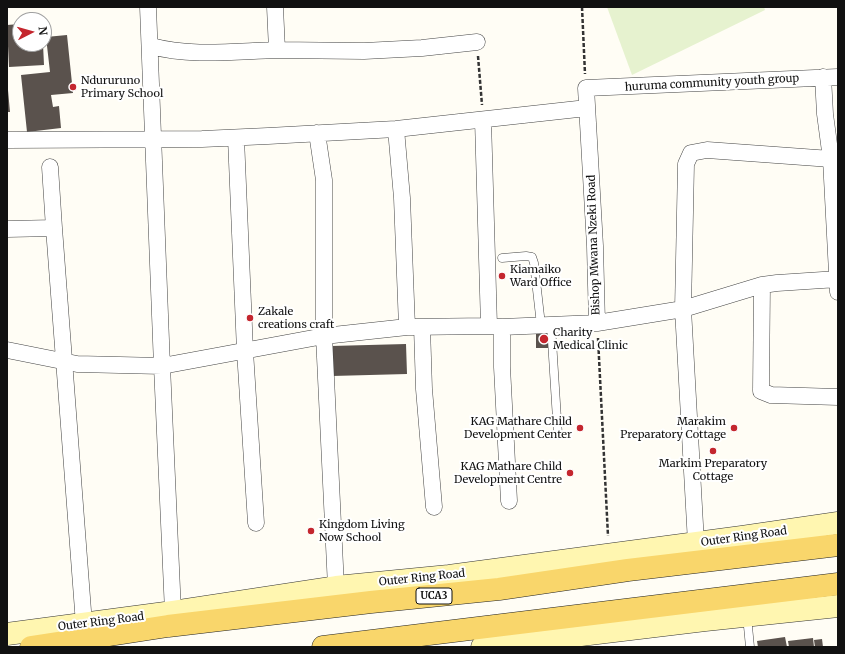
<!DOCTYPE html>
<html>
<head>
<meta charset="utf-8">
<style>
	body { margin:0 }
	#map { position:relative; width:845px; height:654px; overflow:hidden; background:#fffdf5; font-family:Merriweather,serif }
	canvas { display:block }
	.frame { position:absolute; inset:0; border:8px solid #111; pointer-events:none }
	.north { position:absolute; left:12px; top:12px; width:40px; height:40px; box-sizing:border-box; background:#fff; border:1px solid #a0a0a0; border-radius:50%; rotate:84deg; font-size:11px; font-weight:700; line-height:16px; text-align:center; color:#111 }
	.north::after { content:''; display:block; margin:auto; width:14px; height:18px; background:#c4262e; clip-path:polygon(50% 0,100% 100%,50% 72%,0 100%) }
</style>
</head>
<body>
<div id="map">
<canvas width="845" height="654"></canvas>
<div class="frame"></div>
<div class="north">N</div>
</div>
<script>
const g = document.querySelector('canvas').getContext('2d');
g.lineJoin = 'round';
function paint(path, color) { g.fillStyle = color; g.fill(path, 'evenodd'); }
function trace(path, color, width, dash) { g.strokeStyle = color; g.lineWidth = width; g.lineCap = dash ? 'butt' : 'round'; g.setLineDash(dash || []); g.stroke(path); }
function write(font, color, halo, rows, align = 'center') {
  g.font = font + ' Merriweather,serif'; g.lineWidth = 4; g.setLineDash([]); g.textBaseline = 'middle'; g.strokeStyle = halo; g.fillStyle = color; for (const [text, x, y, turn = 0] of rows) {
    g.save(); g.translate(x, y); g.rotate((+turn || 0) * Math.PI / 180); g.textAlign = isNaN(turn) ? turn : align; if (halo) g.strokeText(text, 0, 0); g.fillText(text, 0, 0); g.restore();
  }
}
paint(new Path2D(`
	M607 7H764L765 10 632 75Z`), '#e6f2cf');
paint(new Path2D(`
	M20 24V44H43L44 65 9 67 7 25Z
	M67 35 73 93 51 95 53 107 59 106 61 128 27 132 21 75 50 72 46 37Z
	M7 90H8L10 112H7Z
	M536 330H551L552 348H536Z
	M406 344 407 374 332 376 331 346Z
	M785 637 787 647H758L757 641Z
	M813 638 814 647H789L788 641Z
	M822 639 823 647H815L814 640Z`), '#5a524d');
const service = new Path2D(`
	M502 258 526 256 532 257 534 263 541 325
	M551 325 558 435
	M747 616 750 647`);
const minor = new Path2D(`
	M148 7 162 366 173 612
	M275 7 277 50 364 51 422 48 477 42
	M151 46C191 57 236 51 277 50
	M823 77 825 114 831 159 838 292
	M483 120 489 326 502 327 597 323 683 309 762 285 777 283 838 279
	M396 129 402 198 407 327
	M317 133 324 180V336L336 587
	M236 138 245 351 256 523
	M7 140 202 139 268 136 396 129 587 108
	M50 167 54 228
	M7 229 54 228 84 624
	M762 285 761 391 771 395 838 397
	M597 323 595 246 586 88 838 77
	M422 327 424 389 434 507
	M502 327V367L509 501
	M7 350 77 364 162 366 324 336 407 327 489 326
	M696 543 683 309 686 164 691 153 707 150 831 159`);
const secondary = new Path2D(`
	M7 634 173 612 336 587 449 576 742 537 838 523
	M482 647 705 620 838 606`);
const primary = new Path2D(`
	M31 647 168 626 371 602 499 589 628 570 838 545
	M323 647 838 584`);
trace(service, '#444', 9);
trace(minor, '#444', 17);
trace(secondary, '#333', 23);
trace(primary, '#222', 23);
trace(new Path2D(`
	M582 7 585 74
	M478 56 482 105
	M598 338 608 536`), '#333', 2.5, [4, 2]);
trace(service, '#fff', 8);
trace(minor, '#fff', 16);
trace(secondary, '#fff6b0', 22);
trace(primary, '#f9d66b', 22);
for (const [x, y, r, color] of [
	[73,87,4,"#c4262e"],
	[502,276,4,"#c4262e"],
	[250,318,4,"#c4262e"],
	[544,339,5,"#c4262e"],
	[580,428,4,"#c4262e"],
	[734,428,4,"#c4262e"],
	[713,451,4,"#c4262e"],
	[570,473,4,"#c4262e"],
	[311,531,4,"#c4262e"]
]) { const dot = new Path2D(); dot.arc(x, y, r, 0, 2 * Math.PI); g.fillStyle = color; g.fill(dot); trace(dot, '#fff', 1.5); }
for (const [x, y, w] of [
	[434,596,36]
]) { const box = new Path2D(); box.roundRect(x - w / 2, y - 8, w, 16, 3); g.fillStyle = '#fff'; g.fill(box); trace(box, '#111', 1); }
write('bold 10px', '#111', null, [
	["UCA3",434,596]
]);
write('11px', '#111', '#fff', [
	["Ndururuno",81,81],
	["Primary School",81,94],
	["Kiamaiko",510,270],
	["Ward Office",510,283],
	["Zakale",258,312],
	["creations craft",258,325],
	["Charity",553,333],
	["Medical Clinic",553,346],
	["KAG Mathare Child",572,422,"right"],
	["Development Center",572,435,"right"],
	["Marakim",726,422,"right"],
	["Preparatory Cottage",726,435,"right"],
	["Markim Preparatory",713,464,"center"],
	["Cottage",713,477,"center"],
	["KAG Mathare Child",562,467,"right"],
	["Development Centre",562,480,"right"],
	["Kingdom Living",319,525],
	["Now School",319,538]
], 'left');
write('11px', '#111', '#fff', [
	["huruma community youth group",712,83,-3],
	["Bishop Mwana Nzeki Road",594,245,-92],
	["Outer Ring Road",744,537,-8],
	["Outer Ring Road",422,578,-6],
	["Outer Ring Road",101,622,-7]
]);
</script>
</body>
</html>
